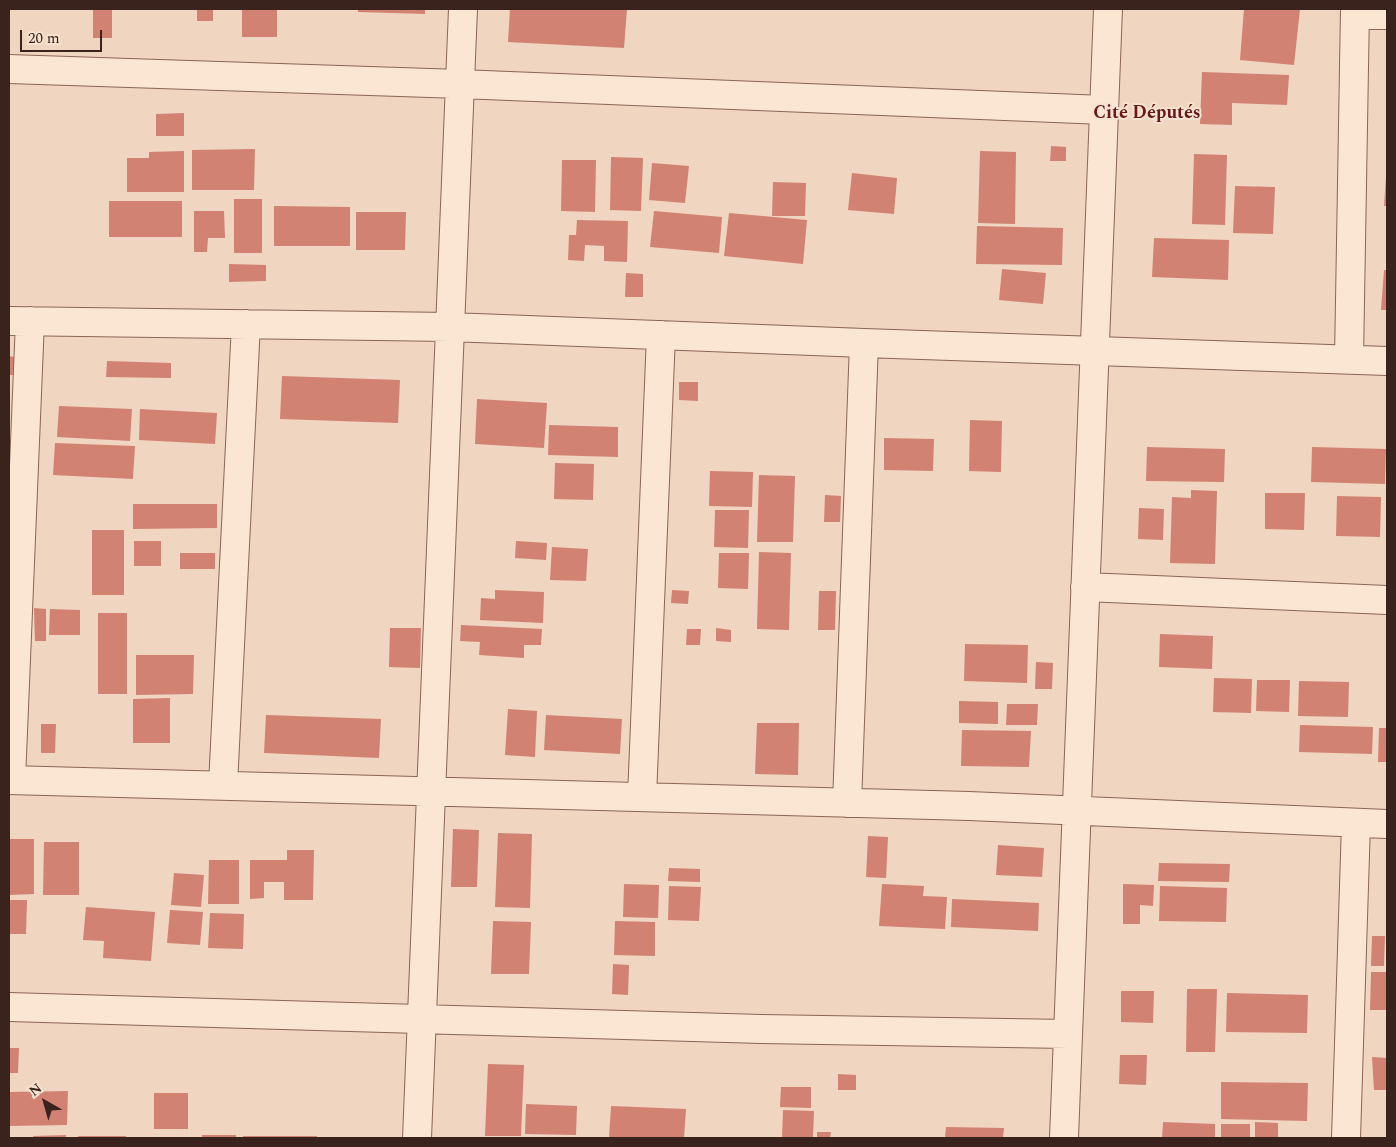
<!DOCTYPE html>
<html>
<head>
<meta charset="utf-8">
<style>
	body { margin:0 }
	#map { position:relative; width:1396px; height:1147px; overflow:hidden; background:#f0d5c0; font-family:Spectral,serif }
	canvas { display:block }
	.frame { position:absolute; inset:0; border:10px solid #39231c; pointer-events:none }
	.north { position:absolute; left:20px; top:1077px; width:50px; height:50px; -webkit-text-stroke:4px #f7e2d0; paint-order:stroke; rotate:322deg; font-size:14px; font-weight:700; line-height:20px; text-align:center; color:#39231c }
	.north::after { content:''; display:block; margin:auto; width:18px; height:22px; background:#39231c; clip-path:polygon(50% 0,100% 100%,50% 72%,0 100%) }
	.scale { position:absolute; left:20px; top:30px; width:82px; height:22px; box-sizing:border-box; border:2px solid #39231c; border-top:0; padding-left:6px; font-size:15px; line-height:18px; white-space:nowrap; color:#39231c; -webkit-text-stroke:4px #f7e2d0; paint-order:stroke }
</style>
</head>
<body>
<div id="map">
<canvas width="1396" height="1147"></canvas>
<div class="frame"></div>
<div class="north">N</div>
<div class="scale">20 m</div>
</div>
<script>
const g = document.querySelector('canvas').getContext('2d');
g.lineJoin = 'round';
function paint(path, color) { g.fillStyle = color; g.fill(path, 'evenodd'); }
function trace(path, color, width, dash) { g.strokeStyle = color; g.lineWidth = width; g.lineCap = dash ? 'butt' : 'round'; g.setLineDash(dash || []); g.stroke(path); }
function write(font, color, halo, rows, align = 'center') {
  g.font = font + ' Spectral,serif'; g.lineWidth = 4; g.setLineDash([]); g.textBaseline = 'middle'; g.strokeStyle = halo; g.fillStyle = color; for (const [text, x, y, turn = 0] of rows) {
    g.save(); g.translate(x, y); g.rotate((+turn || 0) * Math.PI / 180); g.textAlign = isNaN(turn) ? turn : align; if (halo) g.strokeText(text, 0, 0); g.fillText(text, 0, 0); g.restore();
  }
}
paint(new Path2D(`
	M93 9H112V38H93Z
	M197 9H213V21H197Z
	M242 9H277V37H242Z
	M358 9H425V14L358 12Z
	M510 9H627L624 48 508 42Z
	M1244 9H1300L1294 65 1240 60Z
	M1202 72 1289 75 1287 105 1232 103V125L1200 124Z
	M184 113V136H156V114Z
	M1051 146 1066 147V161H1050Z
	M255 149 254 190H192V150Z
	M184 151V192H127V158H149V152Z
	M980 151 1016 152 1015 224 978 223Z
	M1194 154 1227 155 1225 225 1192 224Z
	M611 157 643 158 641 211 610 210Z
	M562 160H596L595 212 561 211Z
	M652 163 689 166 685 203 649 200Z
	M852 173 897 178 894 214 848 210Z
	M1386 176H1387V206H1384Z
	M773 182 806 183 805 216H772Z
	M1235 186 1275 187 1273 234 1233 233Z
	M234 199H262V253H234Z
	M109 201H182V237H109Z
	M274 206 350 207V246H274Z
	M194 211H224L225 238H208L207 252H194Z
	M654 211 722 217 719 253 650 247Z
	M356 212H406L405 250H356Z
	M729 213 807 220 803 264 724 256Z
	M577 220 628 221 627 262 604 261V246L585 245 584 261 568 260 569 235H576Z
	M977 226 1063 228 1062 265 976 264Z
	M1154 238 1229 240 1228 280 1152 277Z
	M229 264 266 265V281L229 282Z
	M1002 269 1046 273 1043 304 999 300Z
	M1384 270H1387V310H1381Z
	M626 273 643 274V297H625Z
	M9 356 15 357 13 375H9Z
	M107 361 171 363V378L106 377Z
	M282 376 400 380 398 423 280 419Z
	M679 382H698V401L679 400Z
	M477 399 547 403 544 448 475 444Z
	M59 406 132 409 130 441 57 437Z
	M140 409 217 413 215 444 139 440Z
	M970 420 1002 421 1001 472 969 471Z
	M549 425 618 427V457L548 455Z
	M884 438 934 439 933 471 884 470Z
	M55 443 135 446 133 479 53 475Z
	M1147 447 1225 449 1224 482 1146 481Z
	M1312 447 1386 449 1385 484 1311 482Z
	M555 463 594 464 593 500 554 499Z
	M710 471 753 472 752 507 709 506Z
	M759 475 795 476 793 542H757Z
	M1191 490 1217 491 1215 564 1170 563 1172 497 1191 498Z
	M1265 493H1305L1304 530 1265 529Z
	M825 495 841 496 840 522H824Z
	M1337 496 1381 497 1380 537 1336 536Z
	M133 504H217V528L133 529Z
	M1139 508 1164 509 1163 540 1138 539Z
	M715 510H749L748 548 714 547Z
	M92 530H124V595H92Z
	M134 541H161V566H134Z
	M516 541 547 543 546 560 515 558Z
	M552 547 588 549 586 581 550 580Z
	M759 552 791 553 789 630 757 629Z
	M180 553H215V569H180Z
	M719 553H749L748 589 718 588Z
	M495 590 544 592 543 623 480 620 481 598 495 599Z
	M672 590 689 591 688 604 671 603Z
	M819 591H836L835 630H818Z
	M34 608 46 609V641H35Z
	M50 609 80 610V635H49Z
	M98 613H127V694H98Z
	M461 625 542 629 541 645H524V658L479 655 480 642 460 641Z
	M390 628H421L420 668 389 667Z
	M716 628 731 630V642L716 641Z
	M687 629H701L700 645H686Z
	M1160 634 1213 636 1212 669 1159 667Z
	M965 644 1028 645 1027 683 964 681Z
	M136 655H194L193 694 136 695Z
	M1036 662 1053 663 1052 689H1035Z
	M1214 678 1252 679 1251 713 1213 712Z
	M1257 680H1290L1289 712 1256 711Z
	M1299 681 1349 682 1348 717 1298 716Z
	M170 698V743H133V699Z
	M959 701 998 702V724L959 723Z
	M1007 704H1038L1037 725H1006Z
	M508 709 537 711 535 757 505 755Z
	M266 715 381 719 379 758 264 753Z
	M546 715 622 719 620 754 544 750Z
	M757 723H799L798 775 755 774Z
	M41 724H56L55 753H41Z
	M1300 725 1373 727 1372 754 1299 752Z
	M1379 728H1387V762H1378Z
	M962 730 1031 731 1029 767 961 766Z
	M453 829 479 830 477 887H451Z
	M498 833 532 834 530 908 495 907Z
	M868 836 888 837 886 878 866 877Z
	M9 839H34V894L9 895Z
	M44 842H79V895H43Z
	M998 845 1044 848 1042 877 996 875Z
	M287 850H314L313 900H284V882H264V898L250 899V860H287Z
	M209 860H239V904H208Z
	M1159 863 1230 864 1229 882 1158 881Z
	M669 868 700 869V882L668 881Z
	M174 873 204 875 201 907 171 905Z
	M624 884 659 885 658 918 623 917Z
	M882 884 924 886 923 896 947 897 945 929 879 926Z
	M1123 884 1154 885 1153 906 1140 905V924H1123Z
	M669 886 701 887 699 921 668 920Z
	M1160 886 1227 888 1226 922 1159 921Z
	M952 899 1039 903 1038 931 951 927Z
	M9 900H27L26 934H9Z
	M86 907 155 912 151 961 103 958 104 941 83 940Z
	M170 910 203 912 200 945 167 943Z
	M210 913 244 914 243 949 208 948Z
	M493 921 531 922 529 974H491Z
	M615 921 655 922V956L614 955Z
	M1372 936H1385L1384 966H1371Z
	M613 964 629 965 628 995 612 994Z
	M1371 972H1387V1010H1370Z
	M1187 989H1217L1215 1052H1186Z
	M1121 991H1154L1153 1023 1121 1022Z
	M1227 993 1308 995 1307 1033 1226 1032Z
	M9 1048H19L18 1073H9Z
	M1120 1055H1147L1146 1085 1119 1084Z
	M1372 1057 1387 1058V1090H1374Z
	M488 1064 524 1065 521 1136H485Z
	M838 1074 856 1075V1090H838Z
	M1221 1082 1308 1083 1307 1121 1221 1119Z
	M781 1087H811V1108L780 1107Z
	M68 1091 67 1125 9 1126V1092Z
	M154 1093H188V1129H154Z
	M526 1104 577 1106 576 1135 525 1134Z
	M611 1106 686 1109 684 1138H609Z
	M783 1110 814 1111 813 1138H782Z
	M1163 1122 1215 1124V1138H1162Z
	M1255 1122 1278 1123V1138H1255Z
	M1221 1124H1250V1138H1221Z
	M946 1127 1004 1128 1003 1138H945Z
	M817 1132H831L830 1138H817Z
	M66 1135V1138H33V1136Z
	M202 1135H236V1138H202Z
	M78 1136H126V1138H78Z
	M243 1136H317V1138H243Z`), '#d18273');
const minor = new Path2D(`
	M1355 15H1387
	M9 69 460 84 1104 110
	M9 321 450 327 864 343 1387 361
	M1349 359 1355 9
	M1085 587 1387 600
	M9 780 969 806 1387 824
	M11 780 30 321
	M223 785 246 324
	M642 797 661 335
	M847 803 864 343
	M9 1007 761 1029 1068 1034
	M417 1138 463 9
	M1064 1138 1108 9
	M1346 1138 1356 823`);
trace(minor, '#8a6557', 30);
trace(minor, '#fbe5d3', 28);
write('bold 18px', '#68191c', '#f7e2d0', [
	["Cité Députés",1147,114]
]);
</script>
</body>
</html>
